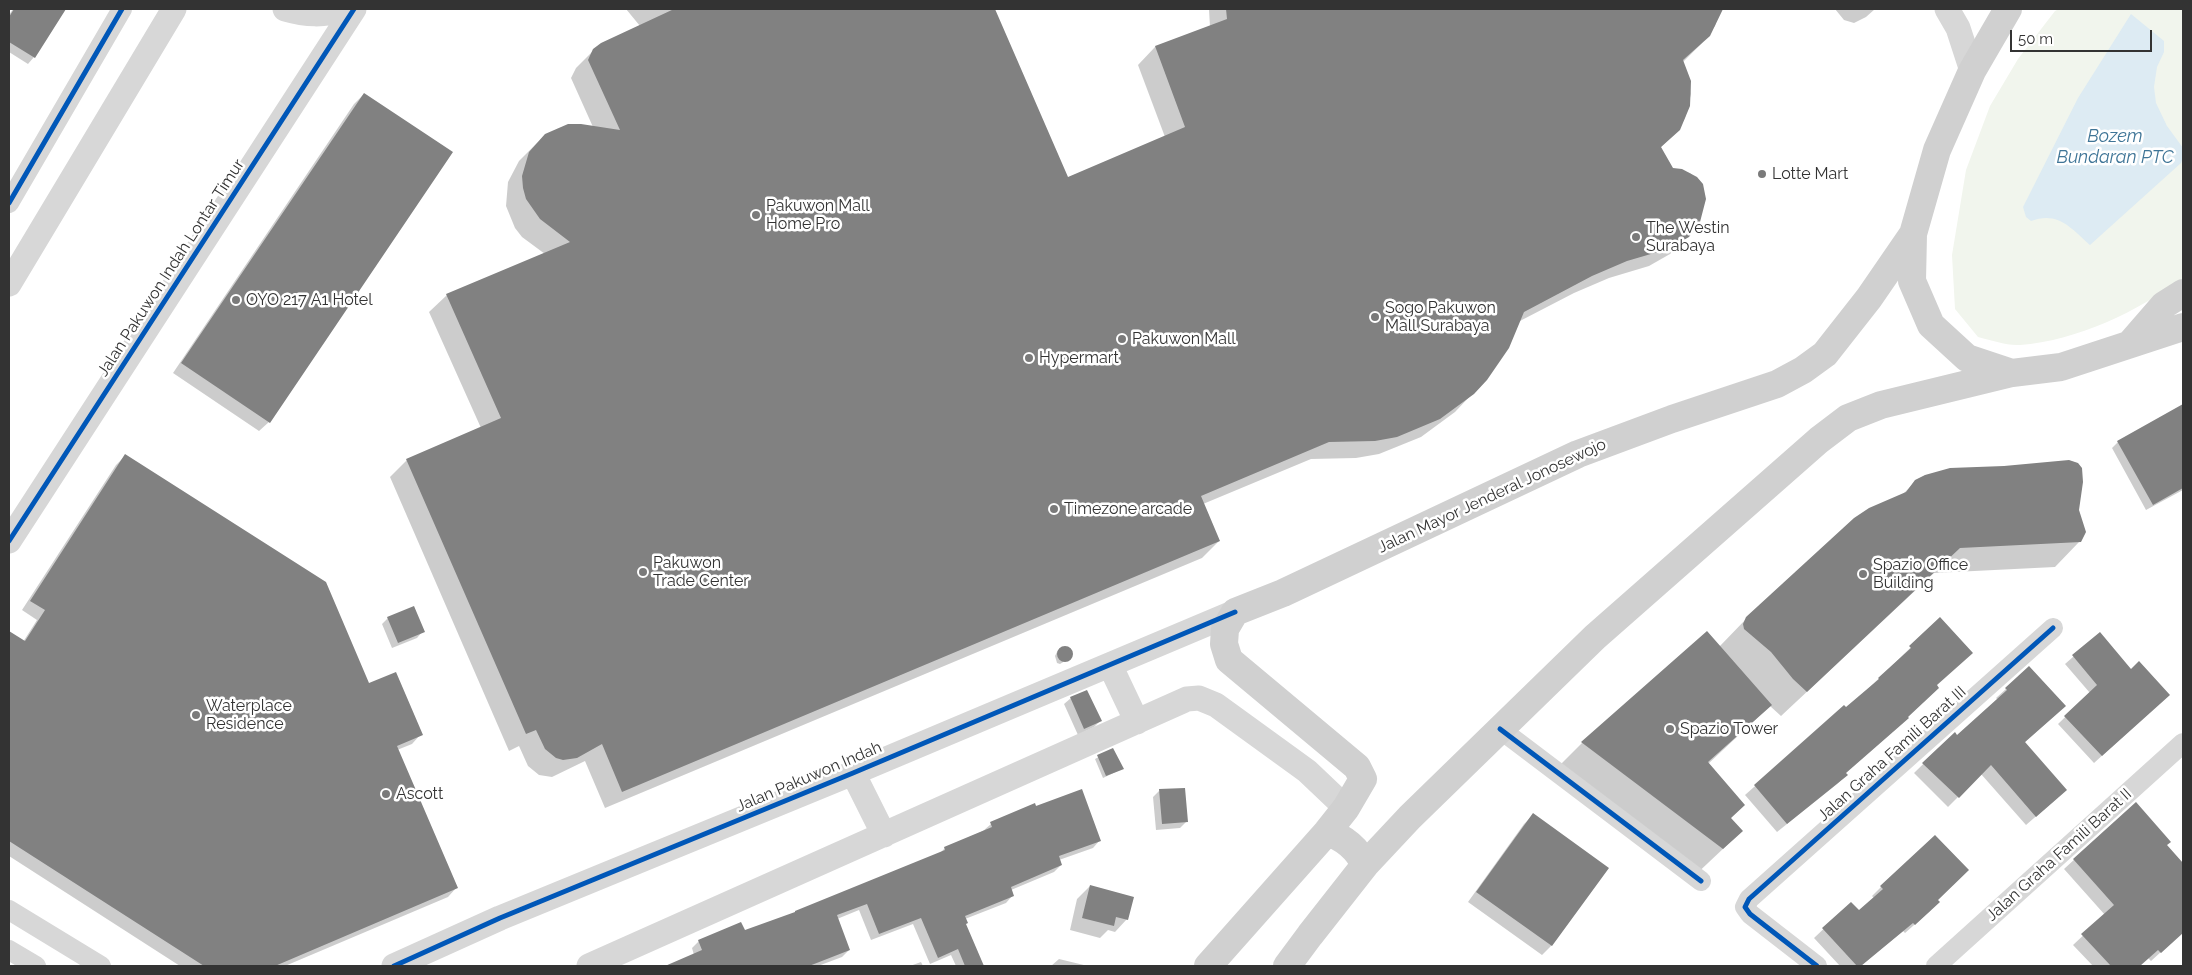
<!DOCTYPE html>
<html>
<head>
<meta charset="utf-8">
<style>
	body { margin:0 }
	#map { position:relative; width:2192px; height:975px; overflow:hidden; background:#fff; font-family:Raleway,sans-serif }
	canvas { display:block }
	.frame { position:absolute; inset:0; border:10px solid #333; pointer-events:none }
	.scale { position:absolute; left:2010px; top:30px; width:142px; height:22px; box-sizing:border-box; border:2px solid #333; border-top:0; padding-left:6px; font-size:15px; line-height:18px; white-space:nowrap; color:#333; -webkit-text-stroke:4px #fff; paint-order:stroke }
</style>
</head>
<body>
<div id="map">
<canvas width="2192" height="975"></canvas>
<div class="frame"></div>
<div class="scale">50 m</div>
</div>
<script>
const g = document.querySelector('canvas').getContext('2d');
g.lineJoin = 'round';
function paint(path, color) { g.fillStyle = color; g.fill(path, 'evenodd'); }
function trace(path, color, width, dash) { g.strokeStyle = color; g.lineWidth = width; g.lineCap = dash ? 'butt' : 'round'; g.setLineDash(dash || []); g.stroke(path); }
function write(font, color, halo, rows, align = 'center') {
  g.font = font + ' Raleway,sans-serif'; g.lineWidth = 5; g.setLineDash([]); g.textBaseline = 'middle'; g.strokeStyle = halo; g.fillStyle = color; for (const [text, x, y, turn = 0] of rows) {
    g.save(); g.translate(x, y); g.rotate((+turn || 0) * Math.PI / 180); g.textAlign = isNaN(turn) ? turn : align; if (halo) g.strokeText(text, 0, 0); g.fillText(text, 0, 0); g.restore();
  }
}
paint(new Path2D(`
	M2059 9H2183V278C2139 311 2076 341 2020 345 2007 346 1991 340 1978 337L1955 309 1952 255 1966 170 1990 106 2018 59 2055 11Z`), '#f1f5ed');
paint(new Path2D(`
	M2131 14 2164 41V52L2157 67 2154 87 2156 103 2167 126 2183 148V158L2181 163 2090 245C2071 228 2058 211 2031 221L2026 217 2023 207 2078 98Z`), '#ddebf3');
paint(new Path2D(`
	M13 9H65L34 57 28 64 9 52V15Z
	M626 9H994L1067 178 1165 137 1138 65 1155 47 1210 27 1209 9H1720L1715 26 1701 44 1683 62 1690 82 1691 94 1685 118 1679 129 1660 148 1673 169 1690 173 1702 184 1688 236 1670 254 1649 266 1609 278 1574 293 1518 322 1473 393 1455 412 1421 437 1379 454 1356 458 1311 459 1203 504 1219 541 1202 558 605 808 585 761 552 777 539 775 528 766 519 746 509 751 390 477 407 460 481 428 429 312 447 295 545 254 522 237 515 228 506 206 508 182 519 161 537 143 557 129 581 125 593 127 571 78 576 68 594 50 640 26Z
	M1835 9H1875L1866 17 1854 23 1844 20Z
	M364 94 269 422 259 431 173 373 354 104Z
	M2183 406V490L2146 510 2112 448 2118 442Z
	M126 455 421 734 412 744 397 750 457 887 448 897 285 966H180L9 856V635L10 633 23 642 37 620 22 610 116 465Z
	M1916 481 2078 510 2080 541 2055 567 1934 573 1781 716 1770 706 1708 764 1730 818 1742 831 1691 879 1551 774 1582 743 1707 633 1719 647 1747 618 1901 496Z
	M388 618 423 631 417 638 392 648 382 624Z
	M1940 619 1936 686 1845 773 1846 775 1837 784 1777 832 1745 795 1844 707 1846 709 1869 688Z
	M2099 634 2160 703 2094 763 2058 724 2090 693 2065 664Z
	M1067 648 1070 650V658L1060 664 1057 663 1055 656 1057 652 1060 649Z
	M2006 689 2054 716 2024 743 2056 799 2026 825 1981 774 1948 807 1914 773 1955 733 1957 736 1998 700 1996 698Z
	M1071 698 1100 721 1094 727 1078 735 1064 704Z
	M1113 749 1122 769 1103 778 1095 759Z
	M1159 791 1187 821 1180 828 1156 830 1153 797Z
	M2136 803 2166 846 2183 865V932L2151 961 2148 958 2139 966H2093L2073 945 2105 915 2064 869Z
	M1035 805 1100 840 1093 848 1059 860 1061 865 1054 872 1011 890 1013 895 1006 903 965 919V925L983 966H956L951 955 930 964 913 924 871 940 859 910 837 919 849 950 842 957 818 966H668L694 955 692 948 699 941 744 931 793 914 939 854 945 848 983 831 991 824Z
	M1533 815 1607 868 1551 946 1542 955 1468 902 1524 824Z
	M1935 837 1937 900 1930 911 1905 933 1903 931 1860 966H1840L1814 938 1851 903 1859 912 1874 898 1872 896 1881 887Z
	M1090 886 1127 919 1115 932 1108 930 1100 938 1070 930 1077 899Z
	M1059 959 1088 966H1051Z
	M921 962 923 966H910Z`), '#0003');
paint(new Path2D(`
	M14 9H66L35 58 9 42V17Z
	M674 9H995L1068 177 1185 127 1155 46 1227 19 1226 9H1723L1710 36 1683 60 1691 81 1690 106 1680 130 1661 147 1673 168 1682 169 1697 177 1703 184 1706 199 1700 222 1689 237 1668 249 1627 261 1592 276 1524 312 1509 348 1487 380 1474 394 1440 419 1397 437 1375 441 1329 442 1201 496 1220 541 622 792 602 744 577 758 563 760 556 758 545 749 536 730 526 734 406 459 501 418 446 294 570 242 540 219 526 199 523 188 522 176 529 152 545 134 568 124H581L620 130 588 60 593 49 601 43Z
	M364 93 453 152 270 423 181 363Z
	M2183 404V488L2153 505 2117 441Z
	M125 454 326 582 369 683 396 672 423 735 397 746 458 888 275 966H204L9 841V631L25 641 45 610 30 601Z
	M2069 460 2078 463 2082 468 2083 482 2079 510 2086 532 2081 542 1960 548 1807 692 1793 679 1771 652 1744 629 1743 624 1746 617 1854 518 1869 508 1906 492 1915 480 1925 475 1950 468 2004 466Z
	M414 606 425 632 398 643 387 617Z
	M1940 617 1973 653 1937 685 1939 688 1908 717 1909 718 1846 773 1848 775 1787 824 1754 785 1844 705 1846 707 1879 679 1878 678 1911 648 1909 646Z
	M1707 631 1772 705 1708 762 1745 805 1731 818 1743 831 1723 849 1581 742Z
	M2100 632 2131 669 2139 661 2170 695 2102 756 2064 716 2097 685 2072 655Z
	M1057 654a8 8 0 1 1 16 0a8 8 0 1 1-16 0Z
	M2029 666 2066 706 2025 742 2067 790 2036 817 1991 765 1959 798 1922 763 1955 732 1957 735 2007 690 2005 688Z
	M1087 690 1102 721 1084 729 1070 697Z
	M1113 748 1124 769 1106 776 1097 755Z
	M1185 788 1188 822 1162 824 1159 789Z
	M1082 789 1101 841 1059 856 1062 865 1011 887 1014 896 965 916 968 923 966 924 984 966H965L958 949 938 958 921 918 879 934 867 904 837 915 850 950 809 966H665L702 950 698 940 741 922 745 930 795 912V911L945 850 944 847 992 827 990 822 1035 803 1036 806Z
	M2136 802 2171 842 2167 845 2183 863V933L2161 953 2158 950 2140 966H2111L2081 934 2114 905 2073 859Z
	M1533 813 1609 868 1552 946 1476 892Z
	M1935 835 1969 870 1938 900 1940 902 1915 925 1913 923 1861 966H1857L1822 928 1851 902 1859 910 1883 889 1880 886Z
	M1090 885 1134 897 1128 920 1116 917 1114 926 1082 918Z`), '#818181');
trace(new Path2D(`
	M9 203 122 9
	M1500 729 1701 881
	M9 910 101 966
	M9 950 36 966
	M1817 966 1750 914 1745 907 1749 899 2053 628
	M1936 966 2183 743`), '#d7d7d7', 20);
trace(new Path2D(`
	M285 9C306 15 324 16 345 9
	M1947 9 1958 28 1972 71
	M9 284 174 9
	M9 541 354 9
	M1110 665 1137 722
	M853 773 884 835
	M394 966 500 918 853 773 1235 612
	M589 966 1187 699 1199 698 1216 705 1307 771 1346 808`), '#d7d7d7', 25);
trace(new Path2D(`
	M1913 234 1912 281 1931 325 1967 358 2012 373
	M2131 343 2164 305 2183 293
	M1327 832C1345 838 1357 848 1365 865
	M1208 966 1327 832 1346 808 1363 779 1357 767 1229 660 1224 644 1225 629 1235 612 1283 593 1578 454 1672 419 1777 384 1803 370 1825 354 1869 298 1913 234 1937 150 1972 71 2008 9
	M1287 966 1310 935 1365 865 1410 817 1595 637 1819 440 1848 418 1881 405 2012 373 2061 367 2183 327`), '#d0d0d0', 28);
trace(new Path2D(`
	M9 203 122 9
	M9 541 354 9
	M1500 729 1701 881
	M394 966 500 918 853 773 1235 612
	M1817 966 1750 914 1745 907 1749 899 2053 628`), '#0057b8', 5);
for (const [x, y, r, color] of [
	[1762,174,5,"#7a7a7a"],
	[756,215,5,"#7a7a7a"],
	[1636,237,5,"#7a7a7a"],
	[236,300,5,"#7a7a7a"],
	[1375,317,5,"#7a7a7a"],
	[1122,339,5,"#7a7a7a"],
	[1029,358,5,"#7a7a7a"],
	[1054,509,5,"#7a7a7a"],
	[643,572,5,"#7a7a7a"],
	[1863,574,5,"#7a7a7a"],
	[196,715,5,"#7a7a7a"],
	[1670,729,5,"#7a7a7a"],
	[386,794,5,"#7a7a7a"]
]) { const dot = new Path2D(); dot.arc(x, y, r, 0, 2 * Math.PI); g.fillStyle = color; g.fill(dot); trace(dot, '#fff', 2); }
write('16px', '#333', '#fff', [
	["Lotte Mart",1772,174],
	["Pakuwon Mall",766,206],
	["Home Pro",766,224],
	["The Westin",1646,228],
	["Surabaya",1646,246],
	["OYO 217 A1 Hotel",246,300],
	["Sogo Pakuwon",1385,308],
	["Mall Surabaya",1385,326],
	["Pakuwon Mall",1132,339],
	["Hypermart",1039,358],
	["Timezone arcade",1064,509],
	["Pakuwon",653,563],
	["Trade Center",653,581],
	["Spazio Office",1873,565],
	["Building",1873,583],
	["Waterplace",206,706],
	["Residence",206,724],
	["Spazio Tower",1680,729],
	["Ascott",396,794]
], 'left');
write('16px', '#333', '#fff', [
	["Jalan Pakuwon Indah Lontar Timur",171,268,-57],
	["Jalan Mayor Jenderal Jonosewojo",1492,496,-25],
	["Jalan Graha Famili Barat III",1892,754,-42],
	["Jalan Pakuwon Indah",809,777,-23],
	["Jalan Graha Famili Barat II",2059,855,-42]
]);
write('italic 18px', '#3f7597', '#fff', [
	["Bozem",2115,137],
	["Bundaran PTC",2115,158]
]);
</script>
</body>
</html>
